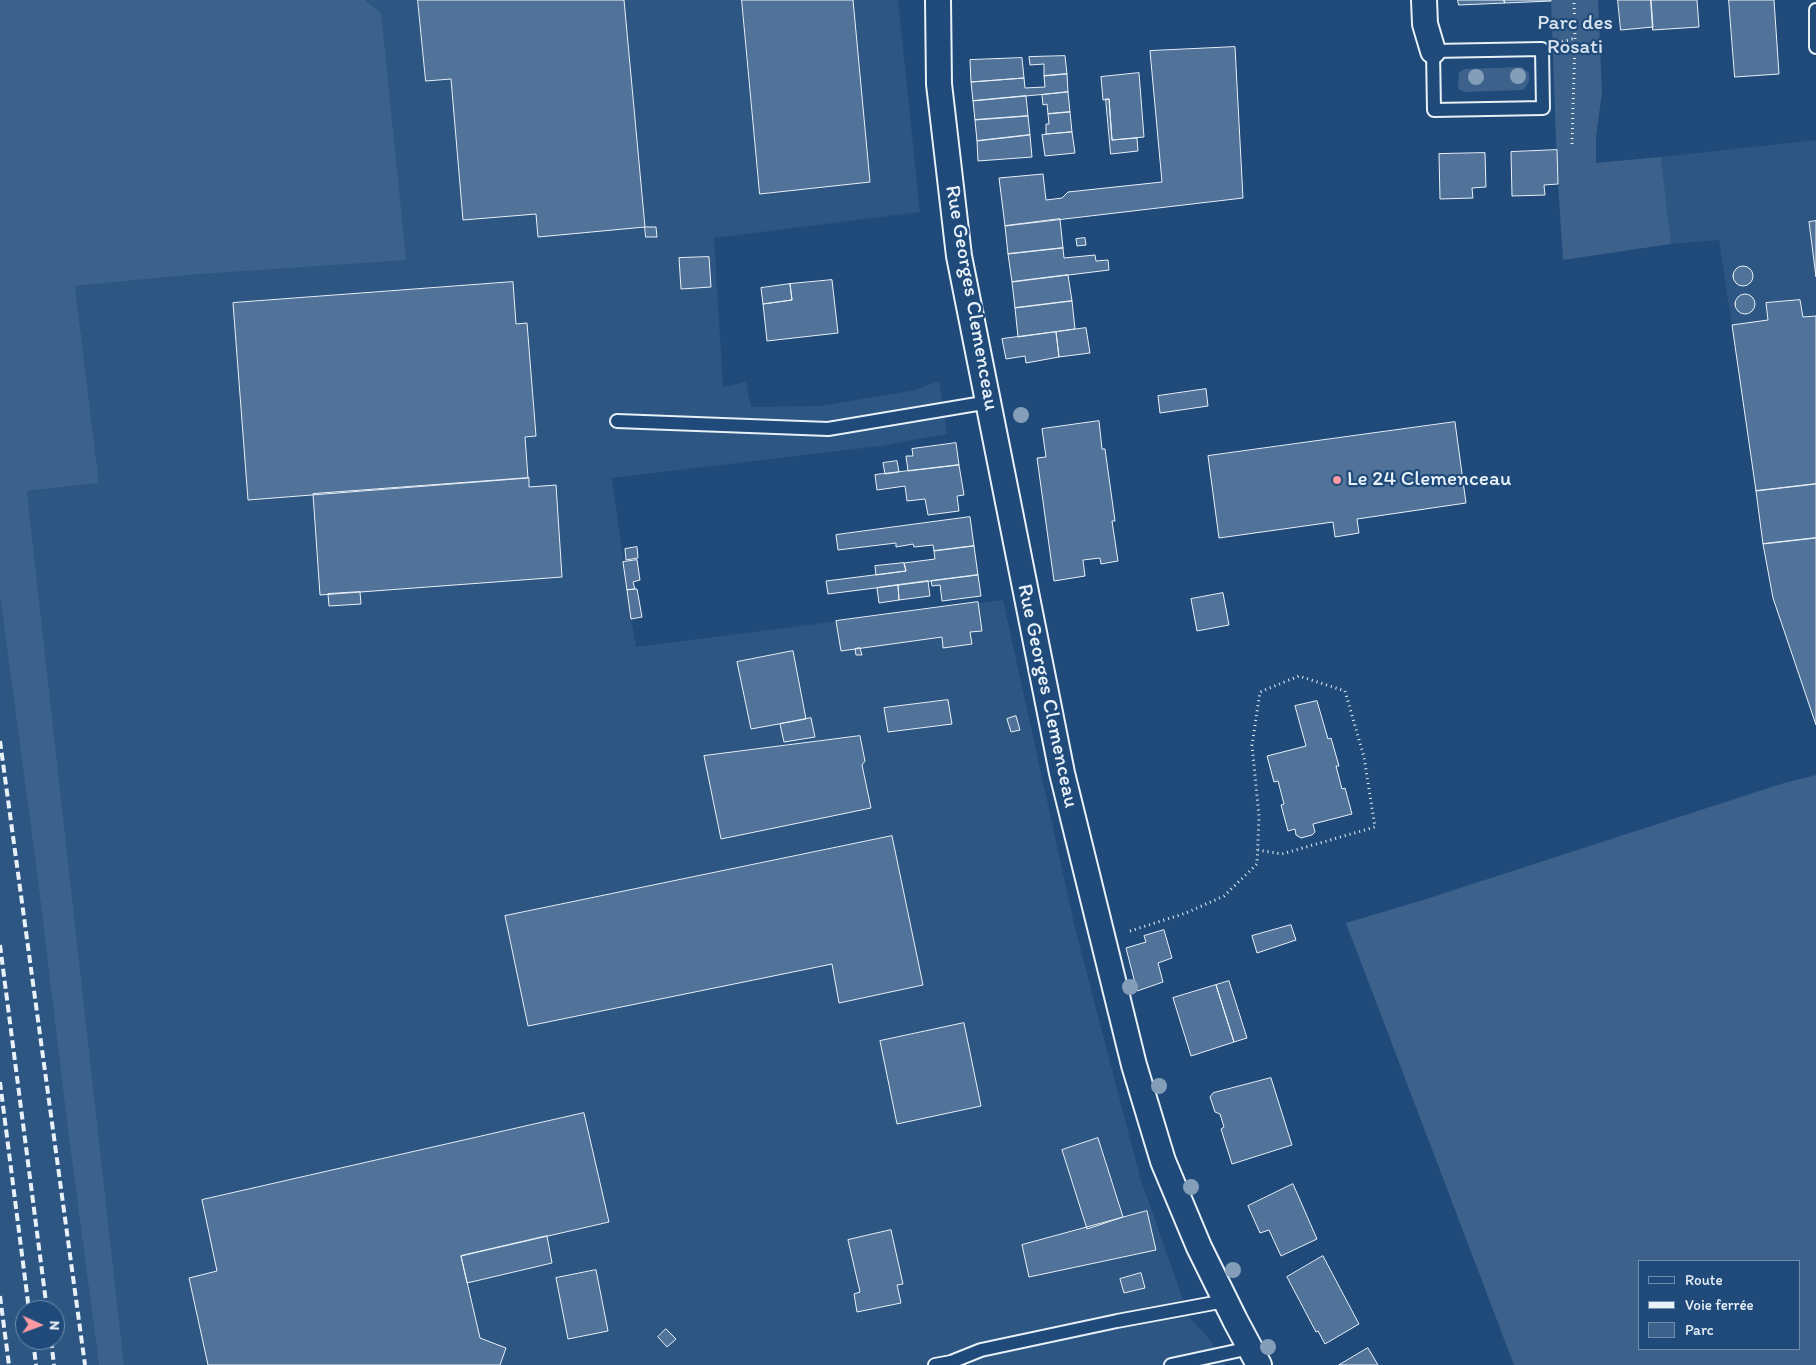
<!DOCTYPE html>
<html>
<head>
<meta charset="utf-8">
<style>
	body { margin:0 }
	#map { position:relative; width:1816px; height:1365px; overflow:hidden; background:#1f4a7a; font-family:Itim,sans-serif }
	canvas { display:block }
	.legend { position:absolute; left:1638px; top:1260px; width:162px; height:90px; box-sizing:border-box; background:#1f4a7a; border:1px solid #6f8dac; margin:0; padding:6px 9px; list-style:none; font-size:15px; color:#e8f1f8 }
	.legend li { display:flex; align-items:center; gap:10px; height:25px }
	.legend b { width:25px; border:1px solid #6f8dac }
	.north { position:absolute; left:15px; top:1300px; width:50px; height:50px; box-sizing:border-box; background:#1f4a7a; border:1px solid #6f8dac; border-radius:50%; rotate:92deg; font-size:14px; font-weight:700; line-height:20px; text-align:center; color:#e8f1f8 }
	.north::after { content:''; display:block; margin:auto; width:18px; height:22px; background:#ff9aa2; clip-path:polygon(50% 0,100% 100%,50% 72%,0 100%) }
</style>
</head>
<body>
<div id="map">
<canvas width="1816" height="1365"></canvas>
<ul class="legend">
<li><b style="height:6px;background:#1f4a7a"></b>Route</li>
<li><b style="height:6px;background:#e8f1f8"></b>Voie ferrée</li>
<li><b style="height:14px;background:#3c628c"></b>Parc</li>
</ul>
<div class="north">N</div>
</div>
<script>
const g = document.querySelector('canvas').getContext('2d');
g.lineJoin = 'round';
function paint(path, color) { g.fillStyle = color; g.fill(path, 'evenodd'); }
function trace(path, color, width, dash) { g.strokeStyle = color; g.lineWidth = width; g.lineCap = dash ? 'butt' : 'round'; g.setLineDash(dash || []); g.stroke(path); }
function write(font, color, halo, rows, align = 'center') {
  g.font = font + ' Itim,sans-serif'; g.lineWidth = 4.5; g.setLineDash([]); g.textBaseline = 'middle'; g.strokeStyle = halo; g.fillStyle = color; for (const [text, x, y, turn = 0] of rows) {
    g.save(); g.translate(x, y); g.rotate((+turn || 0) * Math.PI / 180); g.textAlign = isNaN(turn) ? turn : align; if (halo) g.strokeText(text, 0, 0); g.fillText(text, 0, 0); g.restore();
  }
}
paint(new Path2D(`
	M365 0H898L920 212 714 238 723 387 746 382 751 407 821 406 915 390 939 381 947 434 880 446 612 478 631 619 636 647 1003 600 1075 928 1140 1177 1189 1317 1210 1340 1225 1365H124L27 491 99 483 75 286 200 274 381 13Z
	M1816 140V725L1773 598 1719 240 1671 244 1661 157Z
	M0 596 38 881 68 1131 99 1365H0ZM25 1310H55V1340H25Z`), '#2e5683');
paint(new Path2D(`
	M0 0H365L381 13 406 260 200 274 75 286 99 483 27 491 124 1365H99L68 1131 38 881 0 596Z
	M1551 0H1598L1602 93 1596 136V163L1661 157 1671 244 1563 260 1557 167Z
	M1522 67 1529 73V82L1523 90 1465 92 1458 89 1459 72 1465 69Z
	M1816 775V1365H1514L1346 923 1423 900 1781 784ZM1640 1261H1800V1349H1640Z`), '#3c628c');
const building = new Path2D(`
	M418 0H624L645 227 538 237 536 214 463 220 451 79 426 81Z
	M742 0H853L870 182 760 194Z
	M1458 0H1504L1505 3 1459 5Z
	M1504 0H1551V1L1505 3Z
	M1618 0H1651L1653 27 1621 30Z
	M1651 0H1697L1699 27 1653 30Z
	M1729 0H1774L1779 74 1735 77Z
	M1235 47 1243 198 1005 226 999 178 1043 174 1046 200 1062 198 1068 192 1162 182 1150 51Z
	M1065 56 1067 74 1044 76V64L1030 65 1029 57Z
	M1022 58 1024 78 971 82 970 60Z
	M1139 73 1144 137 1112 140 1109 99 1103 100 1101 77Z
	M1067 74 1068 92 973 101 971 82 1024 78 1025 88 1045 87 1044 76Z
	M1068 92 1070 112 1048 114 1047 104 1043 105 1042 95Z
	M1026 96 1028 116 975 120 973 101Z
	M1106 99H1109L1112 140 1137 138 1138 151 1111 154Z
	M1070 112 1072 132 1046 134V124H1049L1048 114Z
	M1028 116 1030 135 977 141 975 120Z
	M1072 132 1075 153 1045 156 1042 135Z
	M1030 135 1032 157 978 161 977 141Z
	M1557 150 1558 184 1544 185 1545 195 1512 196 1511 152Z
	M1485 153 1486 187 1472 188 1473 198 1440 199 1439 154Z
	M1060 219 1063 248 1008 254 1005 226Z
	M1816 221V277L1809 222Z
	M645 227H656L657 237H646Z
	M1085 238 1086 245 1077 246 1076 239Z
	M1063 248 1064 258 1095 255 1096 261 1108 260 1109 270 1012 282 1008 254Z
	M709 257 711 287 681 289 679 258Z
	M1733 276a10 10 0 1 1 20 0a10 10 0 1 1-20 0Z
	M1068 275 1072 301 1015 308 1012 282Z
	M832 280 838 333 767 341 763 304 792 300 790 284Z
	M513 282 516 324 527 323 536 436 525 437 528 478 248 500 233 303Z
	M790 284 792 300 763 304 761 288Z
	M1735 304a10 10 0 1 1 20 0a10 10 0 1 1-20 0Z
	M1800 300 1803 317 1816 316V484L1756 491 1732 325 1768 320 1766 303Z
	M1072 301 1075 329 1018 337 1015 308Z
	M1086 328 1090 353 1059 357 1056 332Z
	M1056 332 1059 357 1026 363 1025 356 1006 359 1002 339Z
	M1206 389 1208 406 1160 413 1158 396Z
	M1099 421 1102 449H1105L1115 521H1112L1118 561 1101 564 1100 558 1083 560 1085 576 1054 581 1037 458 1046 457 1042 429Z
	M1455 422 1466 503 1357 519 1359 533 1335 537 1333 522 1219 538 1208 456Z
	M956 443 959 465 908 471 906 456H913L912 449Z
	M897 461 899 472 885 474 883 463Z
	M959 465 964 495 957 496 959 511 928 515 925 499 907 501 905 486 877 490 875 475Z
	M529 478V487L556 485 562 577 320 595 313 494Z
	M1816 484V538L1763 544 1756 491Z
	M970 517 974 546 934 551 933 545 914 547 913 544 896 547V543L838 550 836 535Z
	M1816 538V725L1773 598 1763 544Z
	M974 546 978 575 828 594 826 581 906 571 904 563 935 559 934 551Z
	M637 547 638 558 626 560 625 549Z
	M637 560 640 580 633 582 635 589 627 590 623 562Z
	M904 563 906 571 876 575 875 566Z
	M978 575 981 596 942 601 940 585 932 586 931 581Z
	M928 581 930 596 899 600 898 585Z
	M898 585 899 600 879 603 877 588Z
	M635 589H637L642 617 631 619 627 590Z
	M360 592 361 604 329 606 328 594Z
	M1223 593 1229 625 1197 631 1191 599Z
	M978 602 982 631 970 632 972 644 943 648 942 637 841 651 836 621Z
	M860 648 862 655H856L855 649Z
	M793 651 806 719 751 729 737 662Z
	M948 700 952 724 888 732 884 708Z
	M1317 701 1328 739 1331 738 1339 766H1336L1342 789 1345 788 1352 814 1313 824 1315 832 1312 835 1301 838 1296 835 1295 829 1288 831 1281 805 1284 804 1278 781 1274 782 1267 756 1306 746 1295 706Z
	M1016 716 1020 730 1011 732 1007 719Z
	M811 718 815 737 784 742 780 724Z
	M860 736 865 761 862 765 871 808 721 839 704 756Z
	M892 836 923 985 839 1003 832 964 528 1026 505 916Z
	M1291 925 1296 940 1257 953 1252 936Z
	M1164 930 1172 958 1158 963 1163 982 1137 991 1126 948 1146 942 1144 936Z
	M1229 981 1247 1038 1234 1042 1216 985Z
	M1216 985 1234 1042 1191 1056 1173 998Z
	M964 1023 981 1106 897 1124 880 1041Z
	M1271 1078 1292 1145 1232 1164 1221 1129 1224 1127 1220 1114 1215 1112 1210 1097 1213 1093Z
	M584 1113 609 1222 461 1256 480 1338 506 1348 500 1365H208L189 1278 217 1271 202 1200Z
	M1098 1138 1123 1217 1087 1229 1062 1150Z
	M1293 1184 1317 1239 1281 1256 1269 1230 1260 1233 1248 1206Z
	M1147 1211 1156 1250 1029 1277 1022 1245Z
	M891 1230 903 1284 897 1285 901 1303 857 1312 854 1294 860 1292 848 1240Z
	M547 1236 552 1263 467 1283 461 1256Z
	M1323 1256 1359 1324 1325 1344 1318 1331 1316 1332 1287 1277Z
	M596 1270 608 1331 568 1339 556 1278Z
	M1141 1273 1145 1288 1124 1293 1120 1279Z
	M666 1329 676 1339 667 1347 658 1337Z
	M1368 1348 1378 1365H1339Z`);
paint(building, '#517399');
trace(building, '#e8f1f8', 1);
const lane = new Path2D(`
	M1816 10V47
	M1542 49 1543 108 1434 110 1433 51Z
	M617 421 828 429 989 402
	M935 1365 951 1362 981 1350 1117 1321 1225 1301
	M1171 1365 1250 1348`);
const street = new Path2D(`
	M938 0 939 84 959 256 1062 773 1134 1065 1163 1161 1199 1247 1235 1320 1259 1365
	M1424 0 1425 24 1433 51`);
trace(lane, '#e8f1f8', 16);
trace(street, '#e8f1f8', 28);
trace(new Path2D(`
	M1562 42 1575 38
	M1572 144 1575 38 1574 0
	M1130 931 1186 913 1224 896 1257 864 1259 816 1252 745 1260 692 1299 676 1345 691 1364 757 1375 827 1282 854 1258 850`), '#e8f1f8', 3, [1, 4]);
trace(lane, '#1f4a7a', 12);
trace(street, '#1f4a7a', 24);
trace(new Path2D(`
	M0 741 85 1365
	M0 945 47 1310
	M0 1082 29 1310
	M0 1296 9 1365
	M33 1340 36 1365
	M51 1340 54 1365`), '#e8f1f8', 4, [8, 4]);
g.fillStyle = '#849eb9';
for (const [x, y] of [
	[1518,76],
	[1476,77],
	[1021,415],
	[1130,987],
	[1159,1086],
	[1191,1187],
	[1233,1270],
	[1268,1347]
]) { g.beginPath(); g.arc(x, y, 8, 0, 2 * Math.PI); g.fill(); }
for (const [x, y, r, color] of [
	[1337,480,5,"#ff9aa2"]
]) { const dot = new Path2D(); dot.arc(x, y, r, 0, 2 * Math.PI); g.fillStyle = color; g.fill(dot); trace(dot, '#1f4a7a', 2); }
write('21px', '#d7e3ed', '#1f4a7a', [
	["Parc des",1575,24],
	["Rosati",1575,48]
]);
write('21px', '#e8f1f8', '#1f4a7a', [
	["Rue Georges Clemenceau",971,298,80],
	["Rue Georges Clemenceau",1047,696,78]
]);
write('21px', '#e8f1f8', '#1f4a7a', [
	["Le 24 Clemenceau",1347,480]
], 'left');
</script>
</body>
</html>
